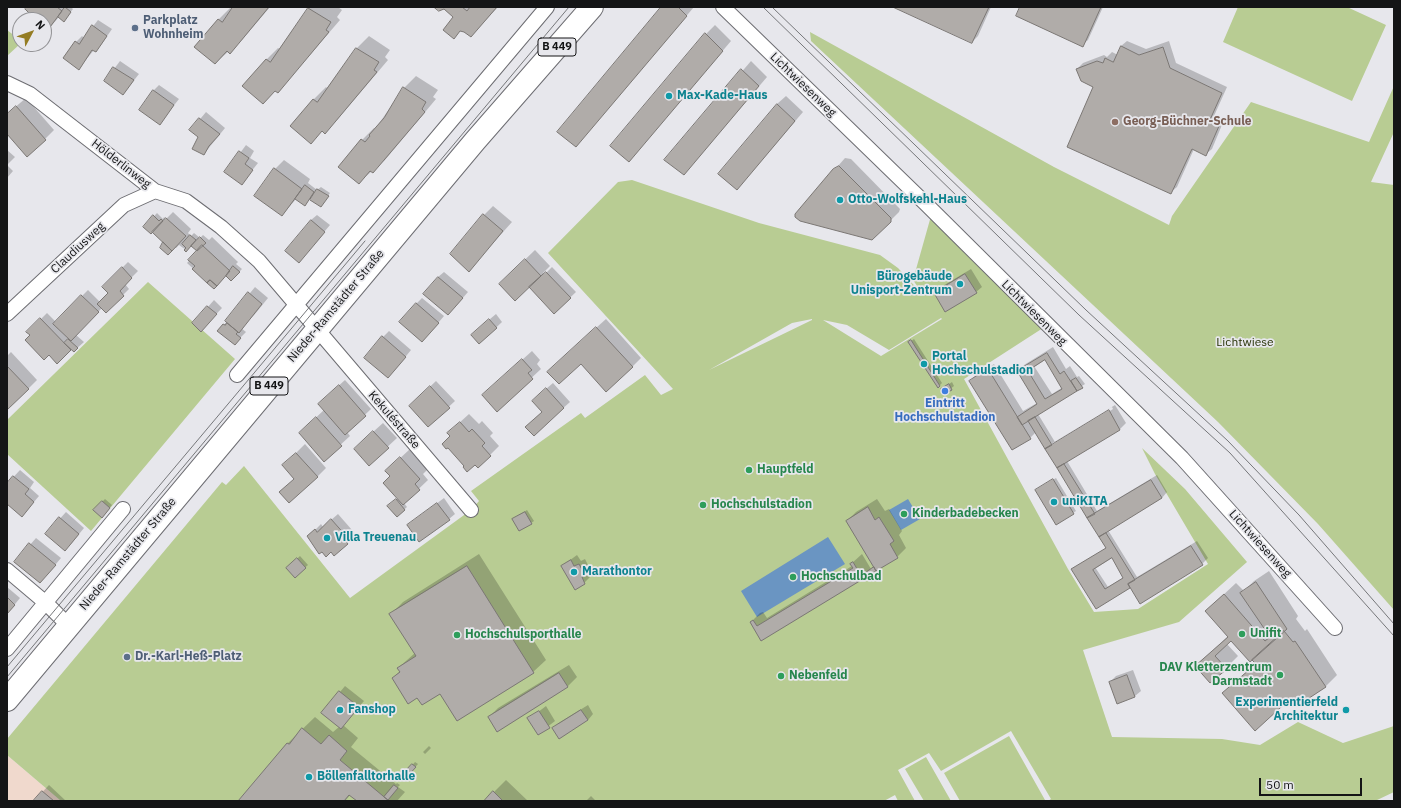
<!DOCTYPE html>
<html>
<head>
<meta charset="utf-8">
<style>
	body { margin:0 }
	#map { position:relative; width:1401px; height:808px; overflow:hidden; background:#e7e7ec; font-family:"IBM Plex Sans",sans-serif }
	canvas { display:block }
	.frame { position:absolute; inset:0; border:8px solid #141516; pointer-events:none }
	.north { position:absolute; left:12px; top:12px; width:40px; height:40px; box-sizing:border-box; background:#e7e7ec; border:1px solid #939396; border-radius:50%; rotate:49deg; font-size:11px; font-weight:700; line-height:16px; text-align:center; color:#141516 }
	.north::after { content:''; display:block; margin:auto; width:14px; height:18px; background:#947c23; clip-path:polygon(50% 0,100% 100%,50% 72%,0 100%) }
	.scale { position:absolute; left:1259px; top:778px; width:103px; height:18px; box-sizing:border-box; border:2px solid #141516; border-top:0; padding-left:5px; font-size:12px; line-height:14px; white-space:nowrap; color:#141516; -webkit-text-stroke:3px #e7e7ec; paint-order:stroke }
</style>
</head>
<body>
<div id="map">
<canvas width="1401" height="808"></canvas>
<div class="frame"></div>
<div class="north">N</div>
<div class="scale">50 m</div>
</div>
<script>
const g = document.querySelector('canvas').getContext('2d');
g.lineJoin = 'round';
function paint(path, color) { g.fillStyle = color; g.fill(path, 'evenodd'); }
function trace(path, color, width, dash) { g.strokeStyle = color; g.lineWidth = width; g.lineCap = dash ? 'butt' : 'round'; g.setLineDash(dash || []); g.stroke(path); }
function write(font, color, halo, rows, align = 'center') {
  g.font = font + ' "IBM Plex Sans",sans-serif'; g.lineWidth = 3.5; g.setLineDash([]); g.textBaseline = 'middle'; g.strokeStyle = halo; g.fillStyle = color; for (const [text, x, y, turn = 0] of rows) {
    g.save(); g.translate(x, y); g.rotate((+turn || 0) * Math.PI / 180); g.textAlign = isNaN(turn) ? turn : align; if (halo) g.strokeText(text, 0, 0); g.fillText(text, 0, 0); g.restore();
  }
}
paint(new Path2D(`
	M7 755 61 801H7Z`), '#f0d9cd');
paint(new Path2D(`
	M1238 7H1347L1386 25 1352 101 1223 42Z
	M7 30 20 40V44L7 56Z
	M810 32 1054 167 1169 225 1172 216 1251 102 1369 142 1394 86V132L1371 182 1394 185V610L1318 524 1218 422 811 41Z
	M632 180 759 223 880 255 898 268 924 296 913 280 931 216 1043 328 964 379 1068 569 1094 612 1138 609 1208 564 1155 474 1142 448 1185 489 1247 562 1179 622 1083 650 1112 737 1222 739 1260 745 1298 722 1343 743 1394 726V792L1375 801H1048L1051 799 1011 731 941 771 929 753 898 770 915 801H898L895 795 884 801H61L7 755V739L222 482 226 485 244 466 350 598 471 510 479 501 471 491 581 413 585 418 645 375 661 395 673 389 548 253 618 182ZM941 318 942 319 881 356 823 320 847 325 889 350ZM812 319V320L709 370 792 323Z
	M148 282 235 359 91 531 7 454V420Z
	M1009 736 1045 800 960 801 944 773Z
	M926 757 951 801H924L905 769Z`), '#b8cc93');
paint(new Path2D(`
	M908 499 920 519 901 530 889 510Z
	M828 537 845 564 757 617 741 591Z`), '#6a95c2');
paint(new Path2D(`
	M28 7H71L73 9 66 18 59 17 44 34V20H38Z
	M234 7H270L242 40 215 63 218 20 230 8 232 9Z
	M310 7H338L342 10 337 17 340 20 278 92 266 60 278 48 280 49Z
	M436 7H498L471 36 461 30 454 37 455 17 444 8Z
	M663 7H694L576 146Z
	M895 7H991L978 36 972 42Z
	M1022 7H1103L1088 40 1082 45Z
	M98 20 112 29 101 45 95 51 94 50 79 68 76 42 82 36 84 38Z
	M715 25 731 41 629 161 706 34Z
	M369 36 390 50 385 57 388 60 337 120 325 132 323 130 311 142 291 126 314 99 326 87 328 89 357 48Z
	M1127 41 1146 49 1169 41 1176 63 1227 87 1214 116 1224 120 1212 149 1206 154 1194 149 1177 187 1171 192 1094 86 1077 69 1083 63 1104 55 1107 57 1112 52 1118 55 1121 46Z
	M120 61 139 74 123 94 105 81Z
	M751 61 767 77 684 174 666 160Z
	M416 76 438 90 433 97 436 99 385 160 358 183 362 140 374 128 375 129 404 88Z
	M159 85 179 99 160 123 154 90Z
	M786 96 803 112 737 189 777 104Z
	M26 98 54 130 45 139 7 133V114Z
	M206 112 225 128 204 154 199 137 191 130Z
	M246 145 254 151 250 158 258 163 242 183 226 172Z
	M7 150 15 157 7 165 13 171 7 178Z
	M845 158 851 159 900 209 899 212 872 239 796 214Z
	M284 160 310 179 308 183 317 190 321 187 330 193 321 206 310 198H297L282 215 275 169Z
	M493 206 512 222 469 270 484 215Z
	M173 212 191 229 188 233 191 236 194 233 200 238 203 235 209 240 212 237 238 262 236 264 242 269 231 280 226 275 214 288 187 263 198 251 191 244 186 250 179 245 176 248 164 243 153 231 144 227 157 213 163 219 164 217 166 219Z
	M317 215 330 225 299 262 311 220Z
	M535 250 550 266 543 273 544 275 552 267 576 292 554 313 529 286 509 275Z
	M128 262 138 271 125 284 129 289 106 312 102 308 76 335 84 342 74 351 72 349 57 363 28 332 47 313 56 322 88 290 100 302 110 293 103 287Z
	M971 269 982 287 976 292 935 293 941 287Z
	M444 272 468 292 454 308 438 277Z
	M255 287 268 298 255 314 241 328 246 332 240 338 219 331Z
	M422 298 444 316 428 335 416 304Z
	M214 300 222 308 207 324 194 323Z
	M496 314 502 322 480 343 478 329Z
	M606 319 641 358 632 367 557 363Z
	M389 331 411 350 394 371 383 337Z
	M914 339 942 383 938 387 910 342Z
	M1053 347 1066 369 1070 366 1077 377 1079 376 1085 384 1038 414 1055 442 1115 405 1126 423 1120 429 1067 461 1097 511 1157 475 1167 492 1162 498 1108 530 1137 577 1197 541 1208 558 1202 564 1130 587 1096 608 1075 567 1106 548 1058 468 1061 465 1036 432 1030 438 970 381 976 375 994 364 1023 411 1037 403 1018 371 1024 365ZM1045 359 1063 387 1052 394 1034 366ZM1112 407 1113 409 1053 446 1051 444ZM1112 557 1124 577 1108 587 1095 567Z
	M532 351 540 360 537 364 541 369 497 410 493 386Z
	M11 352 37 380 8 409 7 356Z
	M345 380 371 409 347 432 350 436 324 460 309 424 324 410 325 398Z
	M436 381 455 401 428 426 416 400Z
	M952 382 954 386 945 393 942 389Z
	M553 383 570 402 534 434 543 411 539 395Z
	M469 414 479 424 482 421 493 433 490 436 499 446 490 455 475 463 466 465 448 446 451 436 458 424Z
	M383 423 397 438 369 464 364 440Z
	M305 444 326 468 317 477 281 492 295 478 284 465Z
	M410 449 428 469 423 474 428 480 404 503 407 507 397 516 389 506 398 498 391 476 396 462Z
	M20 470 34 482 30 488 39 496 22 516 7 503V484Z
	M1056 478 1076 511 1073 513 1039 488Z
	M444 498 455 514 449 519 408 525Z
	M105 499 112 505 102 517 94 510Z
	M877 499 885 511 889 509 902 531 899 535 906 548 897 557 761 640 751 622 760 613 763 612 767 618 852 566 851 564 862 554 871 569 875 567 847 521 856 512Z
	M527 510 534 521 531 523 513 519Z
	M66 512 84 528 71 544 46 534Z
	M338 514 352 530 349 533 353 537 347 543 331 551 314 531 321 524 323 527Z
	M36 538 61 558 46 576 16 561Z
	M479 554 546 660 533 672 457 720 440 692 418 696 393 678 400 671 398 668 415 653 391 614 403 602Z
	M577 555 581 561 585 559 590 569 587 572 590 577 584 583 562 566Z
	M300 556 308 565 295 576 287 568Z
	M1269 571 1298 616 1296 619 1305 631 1307 629 1337 675 1325 687 1292 697 1223 693 1256 663 1232 640 1227 644 1238 656 1226 668 1196 666 1228 636 1206 611 1236 583 1244 591 1254 581Z
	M7 587 20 598 7 614Z
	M569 665 577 677 568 686 497 730 489 717 498 708Z
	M1133 670 1141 691 1135 696 1117 703 1110 682 1116 676Z
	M345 686 364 701 343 725 358 738 351 747 396 784 397 783 400 785 398 787 405 792 397 801H358L351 794 345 801H240L288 743 315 717 333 732 339 727 340 692Z
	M588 705 593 714 588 720 554 728 559 723Z
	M546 706 555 721 538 734 529 719Z
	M429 746 431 748 425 754 423 752Z
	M415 762 418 764 409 774 404 775Z
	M506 780 528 801H485Z
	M49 785 66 801H34Z
	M591 796 596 801H586Z`), '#0003');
const building = new Path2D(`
	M27 7H57L62 11 44 35V20H36L25 9Z
	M65 7 71 12 64 22 58 17Z
	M233 7H269L230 54 227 51 215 64 194 47 218 19 222 22Z
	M434 7H462L467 11 470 7H497L471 37 464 32 460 31 454 39 443 30 453 17 444 9 439 11Z
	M661 7H678L687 16 576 147 557 132Z
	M893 7H989L972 43Z
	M1020 7H1101L1083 47 1016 16Z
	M308 8 331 22 326 30 329 32 278 93 275 91 263 104 242 86 266 59 270 62Z
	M92 25 107 36 96 52 92 50 79 70 63 58 75 41 79 44Z
	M705 33 723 51 629 162 610 146Z
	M1121 46 1139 55 1163 47 1170 68 1222 93 1209 122 1219 126 1206 156 1192 149 1171 194 1067 147 1093 87 1081 81 1076 69 1097 61 1103 63 1105 58 1113 62Z
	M356 48 379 62 374 70 377 72 325 134 322 131 311 144 290 126 313 99 317 102Z
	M113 67 134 80 123 95 104 81Z
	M741 69 759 86 684 175 664 160Z
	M403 87 426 102 422 109 425 112 373 173 370 171 359 184 338 167 361 139 365 142 370 136 369 135 384 118Z
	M153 90 174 105 160 125 139 110Z
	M777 104 795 121 737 190 718 174Z
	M16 106 46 140 27 157 7 134V114Z
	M199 118 220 134 209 146 204 155 192 149 198 137 189 130Z
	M239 151 249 158 245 164 253 170 242 185 224 172Z
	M839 166 891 218V222L872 240 800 221 795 217V214L833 169Z
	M274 168 302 189 282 216 254 196Z
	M305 185 314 192 305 206 295 199Z
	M317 189 329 196 321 207 310 200Z
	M483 214 503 231 469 272 450 254Z
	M153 215 159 221 161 219 163 221 151 234 143 227Z
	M166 218 186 236 172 251 152 232Z
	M311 220 325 232 299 263 285 251Z
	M190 235 196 240 186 252 184 250 186 248 182 244Z
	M200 237 206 243 197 251 191 246Z
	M163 242 172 251 168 255 160 248Z
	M202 245 230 271 217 286 210 280 207 283 192 269 195 266 188 260Z
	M525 259 541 276 515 301 499 284Z
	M233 266 240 272 231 281 226 276Z
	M122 267 132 278 120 291 124 296 106 313 97 304 108 293 102 287Z
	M546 272 571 298 554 314 529 287Z
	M965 274 977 293 945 312 934 293Z
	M438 277 463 298 448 315 423 294Z
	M210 280 217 286 214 289 207 283Z
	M248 292 262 304 239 333 225 321Z
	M81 295 99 312 71 341 53 324Z
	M416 303 439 323 422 342 399 322Z
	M207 306 217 314 201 332 192 323Z
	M40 318 71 350 57 364 49 355 44 360 25 340 30 335 26 332Z
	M489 319 497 328 479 344 471 335Z
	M227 323 238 332 236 334 241 338 235 345 217 331 223 324 225 325Z
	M596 327 633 367 606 392 581 364 559 384 547 372Z
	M382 336 406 357 388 378 364 358Z
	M68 339 78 348 74 352 64 343Z
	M911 340 940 386 938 388 908 342Z
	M1047 353 1060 374 1064 371 1077 391 1022 425 1017 417 1037 404 1017 371ZM1045 360 1062 389 1045 399 1028 371Z
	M522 359 532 370 528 373 533 379 497 412 482 395Z
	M7 366 29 389 7 410Z
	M988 369 1031 439 1012 450 969 381Z
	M1076 378 1083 388 1077 391 1071 381Z
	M949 384 952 390 944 394 941 389Z
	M339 385 366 416 345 435 318 404Z
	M430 386 450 408 428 427 409 406Z
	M546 388 564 408 534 436 525 427 542 412 532 401Z
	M1109 410 1120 430 1057 468 1045 449Z
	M316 417 342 446 324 462 299 433Z
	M1035 417 1052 445 1045 449 1028 421Z
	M460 422 469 432 472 429 485 443 482 446 491 456 478 468 475 465 467 472 463 467 464 466 448 448 446 449 442 444 450 436 447 433Z
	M373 431 389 448 369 466 354 449Z
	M296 453 318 477 289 503 279 492 294 479 282 465Z
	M400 457 420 479 415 484 420 490 403 505 383 483 390 476 385 471Z
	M1064 464 1095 514 1087 518 1057 468Z
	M13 476 29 489 25 494 34 502 22 517 7 504V483Z
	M1053 479 1074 514 1056 525 1035 490Z
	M1151 480 1162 498 1099 537 1087 518Z
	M396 499 405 510 397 517 387 506Z
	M102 501 110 508 102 518 93 510Z
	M437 503 450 520 419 542 407 525Z
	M868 507 875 520 879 517 894 541 890 544 898 558 876 571 846 521Z
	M525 512 532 524 519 531 512 519Z
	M59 517 79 534 65 551 45 534Z
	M331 519 347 537 344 539 348 544 334 556 331 552 326 557 322 552 319 554 307 536 315 529 317 532Z
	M1106 533 1135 580 1128 584 1130 588 1096 609 1071 569 1106 548 1099 537ZM1112 558 1123 578 1105 589 1093 570Z
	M29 543 56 565 40 583 14 562Z
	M1191 546 1203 565 1140 604 1128 584Z
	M297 558 306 568 295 578 286 568Z
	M571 560 574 566 579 564 585 575 582 577 585 584 575 590 561 566Z
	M853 562 863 579 761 641 750 622 753 620 757 626 853 568 850 564Z
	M467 566 534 673 457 721 440 694 422 705 417 698 408 704 392 678 400 672 397 668 416 656 389 614Z
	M874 567 876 571 863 579 861 576Z
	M1256 582 1287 629 1250 662 1231 641 1215 656 1227 669 1210 683 1195 666 1228 637 1205 611 1224 594 1265 641 1270 637 1240 593Z
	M7 597 15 605 7 614Z
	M1284 631 1293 642 1295 641 1326 687 1297 706 1291 698 1255 731 1222 693 1256 664 1252 660Z
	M559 673 568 687 497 732 488 717Z
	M1127 675 1135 697 1117 704 1109 682Z
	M339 691 359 707 341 729 321 713Z
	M581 710 588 720 559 739 552 728Z
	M539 711 550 728 538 735 527 718Z
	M302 728 321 744 329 735 347 751 340 760 389 801H357L349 795 344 801H238L287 743 289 744Z
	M412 764 416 767 406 778 402 775Z
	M394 785 398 788 388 800 384 797Z
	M42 791 54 801H33Z
	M493 791 503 801H484Z`);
paint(building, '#b0aca9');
trace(building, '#7b7774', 1);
const street = new Path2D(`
	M723 7 926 204 1182 458 1335 628
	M7 83 30 94 155 191 186 201 221 227 259 261 471 510
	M7 314 124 205 155 191
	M237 375 547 7
	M7 570 46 603 68 625
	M7 649 123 509`);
const primary = new Path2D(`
	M7 700 475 141 592 7`);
trace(street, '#6d6d72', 16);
trace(primary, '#6d6d72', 24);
trace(street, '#fff', 14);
trace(primary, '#fff', 22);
trace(new Path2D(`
	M763 7 1079 315 1230 453 1394 636
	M772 7 1086 310 1228 441 1299 515 1394 624
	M7 667 365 241
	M7 677 569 7`), '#76777a', 1);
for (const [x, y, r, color] of [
	[135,28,4,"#5c6f8a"],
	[669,96,4,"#0f9aa8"],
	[1115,122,4,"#8d6e63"],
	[840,200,4,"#0f9aa8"],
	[960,284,4,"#0f9aa8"],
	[924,364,4,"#0f9aa8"],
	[945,391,4,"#3f7fe0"],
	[749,470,4,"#2e9e5b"],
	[1054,502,4,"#0f9aa8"],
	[703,505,4,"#2e9e5b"],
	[904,514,4,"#2e9e5b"],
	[327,538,4,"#0f9aa8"],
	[574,572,4,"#0f9aa8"],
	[793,577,4,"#2e9e5b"],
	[1242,634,4,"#2e9e5b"],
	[457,635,4,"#2e9e5b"],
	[127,657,4,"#5c6f8a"],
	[1280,675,4,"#2e9e5b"],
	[781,676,4,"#2e9e5b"],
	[340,710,4,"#0f9aa8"],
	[1346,710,4,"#0f9aa8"],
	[309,777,4,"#0f9aa8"]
]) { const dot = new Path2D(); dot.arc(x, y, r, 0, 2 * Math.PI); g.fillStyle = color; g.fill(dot); trace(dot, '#e7e7ec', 1.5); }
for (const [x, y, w] of [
	[557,47,38],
	[269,386,38]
]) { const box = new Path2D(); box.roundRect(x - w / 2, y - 9, w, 18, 3); g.fillStyle = '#e7e7ec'; g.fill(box); trace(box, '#141516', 1); }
write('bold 11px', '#141516', null, [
	["B 449",557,47],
	["B 449",269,386]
]);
write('bold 12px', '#4e5e75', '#e7e7ec', [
	["Parkplatz",143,21],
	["Wohnheim",143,35],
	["Dr.-Karl-Heß-Platz",135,657]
], 'left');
write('12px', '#141516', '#e7e7ec', [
	["Lichtwiesenweg",803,85,44],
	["Hölderlinweg",121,164,38],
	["Claudiusweg",78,248,-43],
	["Nieder-Ramstädter Straße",336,306,-50],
	["Lichtwiesenweg",1034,313,45],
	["Kekuléstraße",394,420,49],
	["Lichtwiesenweg",1260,544,48],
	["Nieder-Ramstädter Straße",128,554,-50]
]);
write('bold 12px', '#0d838f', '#e7e7ec', [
	["Max-Kade-Haus",677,96],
	["Otto-Wolfskehl-Haus",848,200],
	["Bürogebäude",952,277,"right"],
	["Unisport-Zentrum",952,291,"right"],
	["Portal",932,357],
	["Hochschulstadion",932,371],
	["uniKITA",1062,502],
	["Villa Treuenau",335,538],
	["Marathontor",582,572],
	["Experimentierfeld",1338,703,"right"],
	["Architektur",1338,717,"right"],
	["Fanshop",348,710],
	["Böllenfalltorhalle",317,777]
], 'left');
write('bold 12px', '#785e54', '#e7e7ec', [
	["Georg-Büchner-Schule",1123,122]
], 'left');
write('12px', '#283306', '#e7e7ec', [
	["Lichtwiese",1245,343]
]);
write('bold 12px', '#366cbe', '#e7e7ec', [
	["Eintritt",945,404],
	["Hochschulstadion",945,418]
]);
write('bold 12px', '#27864d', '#e7e7ec', [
	["Hauptfeld",757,470],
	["Hochschulstadion",711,505],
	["Kinderbadebecken",912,514],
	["Hochschulbad",801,577],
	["Unifit",1250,634],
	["Hochschulsporthalle",465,635],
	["DAV Kletterzentrum",1272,668,"right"],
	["Darmstadt",1272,682,"right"],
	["Nebenfeld",789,676]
], 'left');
</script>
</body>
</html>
